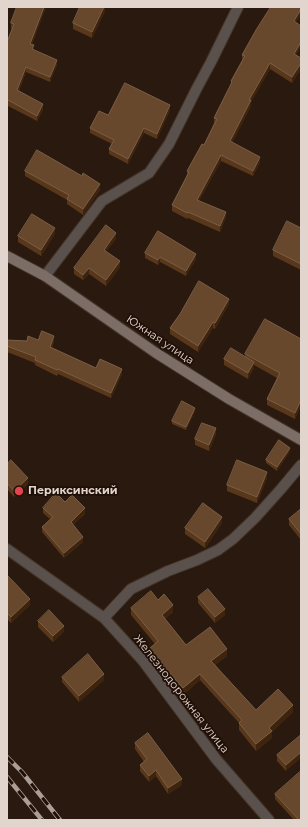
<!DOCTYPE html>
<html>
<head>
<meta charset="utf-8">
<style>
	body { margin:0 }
	#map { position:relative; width:308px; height:827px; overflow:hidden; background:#29190e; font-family:Montserrat,sans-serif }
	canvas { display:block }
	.frame { position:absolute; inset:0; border:8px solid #e1d5ce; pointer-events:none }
</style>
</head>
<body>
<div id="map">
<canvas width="308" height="827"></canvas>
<div class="frame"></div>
</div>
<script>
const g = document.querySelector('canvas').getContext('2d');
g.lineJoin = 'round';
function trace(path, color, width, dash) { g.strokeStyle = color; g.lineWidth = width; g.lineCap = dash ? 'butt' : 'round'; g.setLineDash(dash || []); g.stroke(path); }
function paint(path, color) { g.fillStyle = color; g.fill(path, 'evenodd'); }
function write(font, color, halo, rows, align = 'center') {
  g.font = font + ' Montserrat,sans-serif'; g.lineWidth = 3.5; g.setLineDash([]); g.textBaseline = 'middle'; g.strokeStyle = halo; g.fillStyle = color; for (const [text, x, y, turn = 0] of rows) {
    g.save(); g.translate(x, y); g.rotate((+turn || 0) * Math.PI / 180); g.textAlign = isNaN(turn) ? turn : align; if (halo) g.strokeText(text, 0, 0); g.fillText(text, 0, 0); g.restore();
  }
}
const street = new Path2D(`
	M45 276 102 201 149 173 169 144 197 88 211 62 238 7
	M7 549 104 618 143 661 216 759 269 820
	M104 618 131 589 168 571 197 560 218 550 233 539 255 518 281 489 301 465`);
const secondary = new Path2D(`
	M7 256 45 276 156 353 229 399 301 440`);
trace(street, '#433329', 12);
trace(secondary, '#433329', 12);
trace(street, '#5a504c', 10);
trace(secondary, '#7c6d66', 10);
const rail = new Path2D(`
	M7 757 22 772 60 820
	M7 777 42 820`);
trace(rail, '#ab9e96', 4.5);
trace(rail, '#1f0f06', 3, [9]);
paint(new Path2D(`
	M17 7H46L32 44 34 50 57 65 50 82 26 72 19 91 43 110 37 121 8 106 7 107V42L12 29 11 28V23Z
	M105 7V11L92 38 73 29V23Z
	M296 23 301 26V47L296 55 301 58V69L292 83 270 69 251 102V106L232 143 260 162 253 176 221 161 199 201 226 217 220 232 188 218 187 219 172 211V205L187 175V171L204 145 214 123V118L231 84V81L242 60V55Z
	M170 110 157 139 144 133 128 164 109 154V149L112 144 90 133V128L108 115Z
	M25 171 100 190 83 215 67 204V200L25 176Z
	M301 228V270L273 256V250Z
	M55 234 41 256 18 242V236Z
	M116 239 106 251 120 267 106 286 89 274 83 280 74 274V268Z
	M145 253 196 259 186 276 160 262 158 265 145 258Z
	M229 304 215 329 213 328 198 352 170 334V328L180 314Z
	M301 339V406L295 419 267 405V399L277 378 254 365V368L248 379 224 365V359L245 357V354Z
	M7 340 27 341 38 340 54 342 52 348 96 368 122 374 111 398 58 374 57 376 35 365V363L7 352Z
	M195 411 186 430 172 424V421Z
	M216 434 209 451 195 445V439Z
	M290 451 277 471 266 463V460Z
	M7 465 28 484 14 497 7 489Z
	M267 478 257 503 227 491V485Z
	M65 502 85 514 73 525 83 542 64 558 42 532V527L50 519 43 513V508Z
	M301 509V540L289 525V519Z
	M222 523 205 548 185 534V528Z
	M7 575 30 605 11 623 7 619Z
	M198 597 225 615 215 623 198 603Z
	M158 600 173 612 165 619 186 645 227 656 215 665 256 710 293 712 272 732V738L256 751 239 730V723L200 680 183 695 149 655V649L155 644 131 615V608Z
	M38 621 64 631 53 642 38 627Z
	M62 677 104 680 79 702 62 682Z
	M301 735 286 771 277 761V755Z
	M135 743 182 785 168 794 156 776 149 782 140 771V765L144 762 135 749Z
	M275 794 301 820H294L275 799Z`), '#58371a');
paint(new Path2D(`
	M44 7H46L30 49V44Z
	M104 7H105V11L92 38V32Z
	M301 9V15L294 26V21Z
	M301 42V47L294 59V54Z
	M57 60V65L50 82V77Z
	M270 63V69L251 102V106L230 147V141L249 100Z
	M301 63V69L292 83V77Z
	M26 67V72L17 95V90Z
	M43 104V110L37 121V116Z
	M170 105V110L157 139V134Z
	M144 128V133L128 164V159Z
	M221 155V161L197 205V200Z
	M260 157V162L253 176V171Z
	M100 184V190L83 215V209Z
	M226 212V217L220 232V226Z
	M55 228V234L41 256V250Z
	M116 233V239L104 255V250Z
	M196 254V259L186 276V271Z
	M160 257V262L158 265V260Z
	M120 261V267L106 286V280Z
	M89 268V274L83 280V275Z
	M229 299V304L215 329V323Z
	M213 322V328L198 352V346Z
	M54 336V342L50 352V347Z
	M254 362V368L248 379V373Z
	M122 369V374L111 398V393Z
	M301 400V406L295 419V413Z
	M195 408V411L186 430V427Z
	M216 428V434L209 451V445Z
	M290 448V451L277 471V467Z
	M267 472V478L257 503V497Z
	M28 478V484L14 497V491Z
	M85 508V514L71 527V522Z
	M222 517V523L205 548V542Z
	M83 537V542L64 558V553Z
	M30 599V605L11 623V617Z
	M173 605V612L162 622V615Z
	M225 609V615L215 623V617Z
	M64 626V631L53 642V636Z
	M227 649V656L211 668V661Z
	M104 674V680L79 702V696Z
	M200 674V680L183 695V688Z
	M293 705V712L272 732V738L256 751V744L269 728Z
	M301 752V758L286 771V765Z
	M156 770V776L149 782V776Z
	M182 779V785L168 794V788Z`), '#3f240d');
const building = new Path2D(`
	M17 7H44L30 44 34 45 32 49 57 60 50 77 26 67 17 90 43 104 37 116 8 100 7 102V42L14 24 11 23Z
	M80 7H104L92 32 73 23Z
	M271 7H301V9L294 21 301 26V42L294 54 301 58V63L292 77 270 63 249 100H251L230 141 260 157 253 171 221 155 197 200 226 212 220 226 188 212 187 213 172 205 189 172 187 171 202 144 204 145 217 119 214 118 232 82 231 81 245 56 242 55 256 30Z
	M125 83 170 105 157 134 144 128 128 159 109 149 114 140 90 128 99 111 108 115Z
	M37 150 82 176 83 173 100 184 83 209 67 199 69 195 25 171Z
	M32 214 55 228 41 250 18 236Z
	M287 221 301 228V264L273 250Z
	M106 225 116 233 104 250 120 261 106 280 89 268 83 275 74 268Z
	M158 231 196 254 186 271 160 257 158 260 145 253Z
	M199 281 229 299 215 323 213 322 198 346 170 328 180 314Z
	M265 319 301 339V400L295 413 267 399 280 373 245 354Z
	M42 331 54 336 50 347 96 368 100 359 122 369 111 393 58 369 57 370 35 360 36 357 7 346V340L27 341 28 336 38 340Z
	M231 348 254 362 248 373 224 359Z
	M182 401 195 408 186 427 172 421Z
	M202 423 216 428 209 445 195 439Z
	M279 440 290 448 277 467 266 460Z
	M11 460 28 478 14 491 7 483V465Z
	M237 460 267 472 257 497 227 485Z
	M56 493 65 502 72 495 85 508 71 522 83 537 64 553 42 527 53 517 43 508Z
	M203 503 222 517 205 542 185 528Z
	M301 509V534L289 519Z
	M7 575 30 599 11 617 7 613Z
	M208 589 225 609 215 617 198 597Z
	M151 591 158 600 164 594 173 605 162 615 186 645 210 627 227 649 211 661 256 710 278 689 293 705 269 728 272 731 256 744 239 723 242 720 200 674 183 688 149 649 158 641 131 608Z
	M49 610 64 626 53 636 38 621Z
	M88 654 104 674 79 696 62 677Z
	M148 733 182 779 168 788 156 770 149 776 140 765 147 759 135 743Z
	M301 735V752L286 765 277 755Z
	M300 772 301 773V820H299L275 794Z`);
paint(building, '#67482d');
trace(building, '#7a5e46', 1);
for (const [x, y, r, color] of [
	[19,491,5,"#e0444e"]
]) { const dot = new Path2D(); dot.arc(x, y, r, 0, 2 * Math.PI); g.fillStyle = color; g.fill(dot); trace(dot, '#1f0f06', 1.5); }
write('11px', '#e1d5ce', '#1f0f06', [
	["Южная улица",160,340,34],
	["Железнодорожная улица",181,694,52]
]);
write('bold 11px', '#e1d5ce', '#1f0f06', [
	["Периксинский",28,491]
], 'left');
</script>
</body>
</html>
